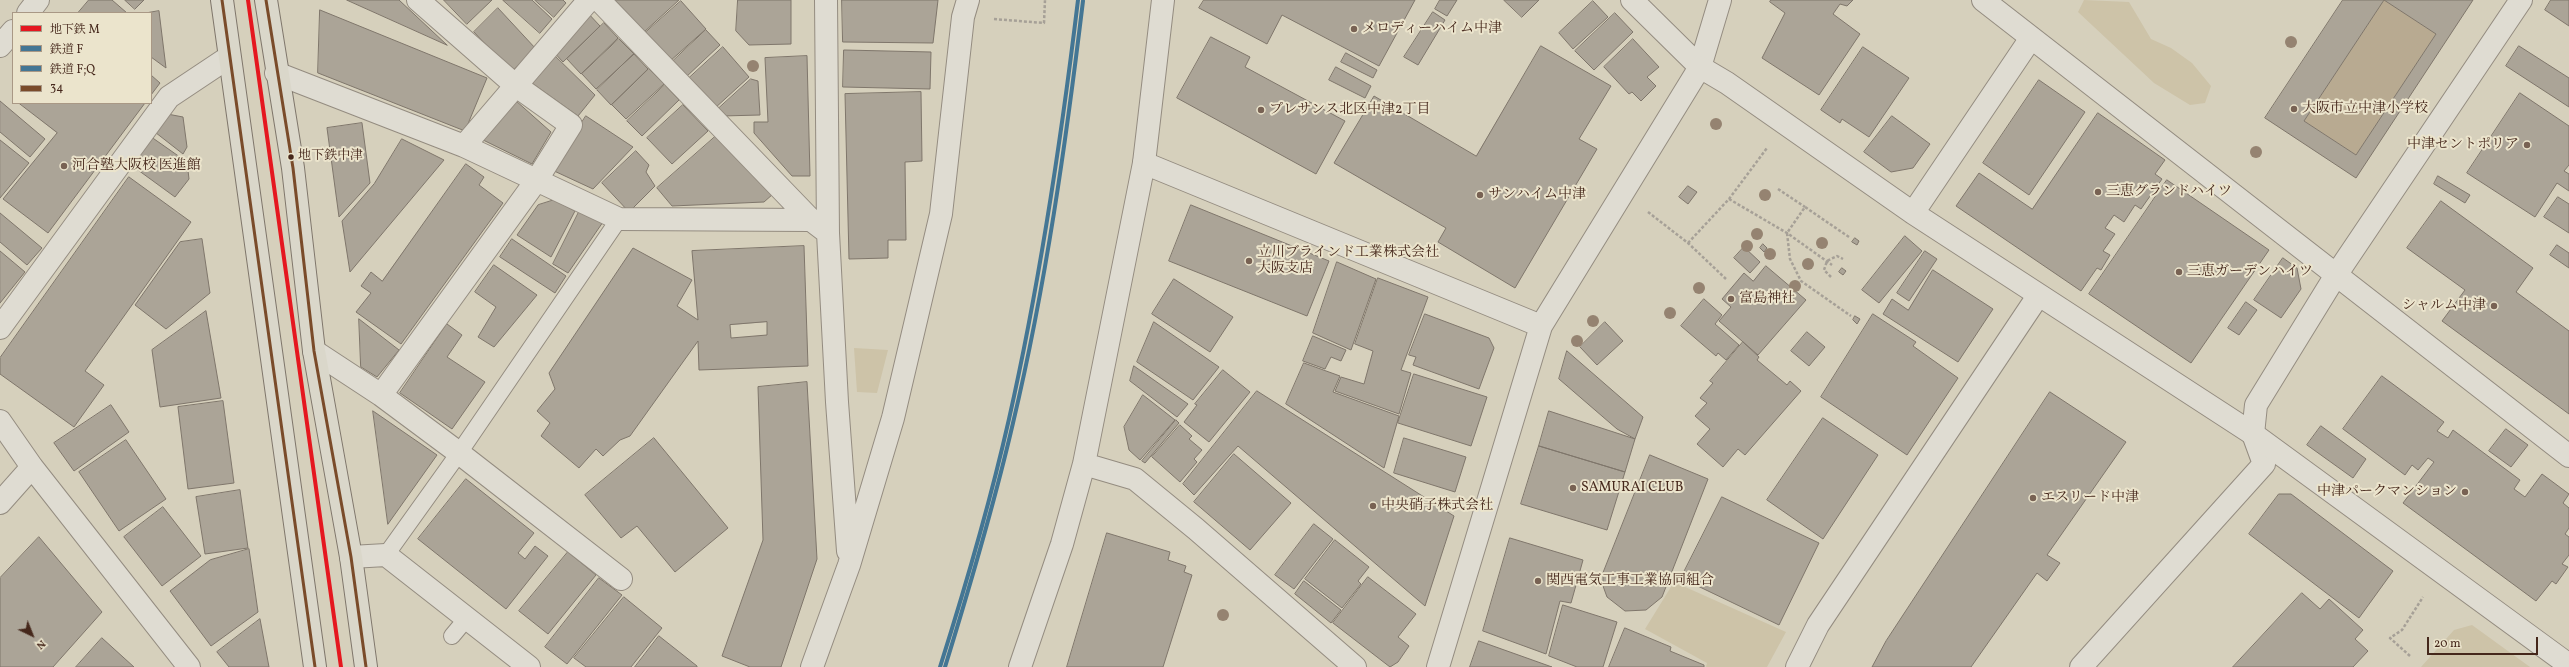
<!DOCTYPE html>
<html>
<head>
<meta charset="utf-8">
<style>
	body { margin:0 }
	#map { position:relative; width:2569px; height:667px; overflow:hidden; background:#d6d0bc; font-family:Vollkorn,"Noto Serif JP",serif }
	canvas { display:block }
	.legend { position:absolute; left:12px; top:12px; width:140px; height:92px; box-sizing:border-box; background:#ebe4cc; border:1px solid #a99885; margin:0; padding:5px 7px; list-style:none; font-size:12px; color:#45271b }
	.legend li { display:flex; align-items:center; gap:8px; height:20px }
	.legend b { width:20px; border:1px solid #a99885 }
	.north { position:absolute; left:12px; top:615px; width:40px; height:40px; -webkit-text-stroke:3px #ebe4cc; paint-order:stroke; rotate:137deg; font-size:11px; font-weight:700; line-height:16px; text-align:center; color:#45271b }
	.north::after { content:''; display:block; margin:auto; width:14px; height:18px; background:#45271b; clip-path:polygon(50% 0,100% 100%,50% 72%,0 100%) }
	.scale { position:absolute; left:2427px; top:637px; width:111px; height:18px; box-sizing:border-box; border:2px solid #45271b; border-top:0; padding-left:5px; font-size:12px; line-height:14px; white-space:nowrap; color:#45271b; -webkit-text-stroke:3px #ebe4cc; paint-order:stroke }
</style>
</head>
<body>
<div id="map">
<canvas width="2569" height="667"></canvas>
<ul class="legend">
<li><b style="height:5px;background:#e5171f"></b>地下鉄 M</li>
<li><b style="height:5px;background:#447694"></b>鉄道 F</li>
<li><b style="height:5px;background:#447694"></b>鉄道 F;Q</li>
<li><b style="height:5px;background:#7a4b2a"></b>34</li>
</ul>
<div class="north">N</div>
<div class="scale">20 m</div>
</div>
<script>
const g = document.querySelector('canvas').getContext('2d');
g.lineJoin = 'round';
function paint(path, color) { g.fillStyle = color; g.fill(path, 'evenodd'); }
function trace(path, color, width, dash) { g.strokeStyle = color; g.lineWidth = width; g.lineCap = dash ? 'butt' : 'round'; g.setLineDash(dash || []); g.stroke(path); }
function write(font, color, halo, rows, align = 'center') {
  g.font = font + ' Vollkorn,"Noto Serif JP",serif'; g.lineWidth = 4; g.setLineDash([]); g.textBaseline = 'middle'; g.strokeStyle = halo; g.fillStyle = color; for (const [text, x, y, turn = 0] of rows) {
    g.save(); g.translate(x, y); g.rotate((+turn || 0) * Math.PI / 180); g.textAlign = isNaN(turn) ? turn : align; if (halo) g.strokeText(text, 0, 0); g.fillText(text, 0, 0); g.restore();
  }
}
paint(new Path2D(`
	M2084 0 2129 2 2151 39 2171 48 2192 63 2211 86 2205 103 2190 105 2154 83 2078 12Z
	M854 348 888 350 877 393 857 392Z
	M1674 582 1786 632 1767 667H1706L1707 663 1645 629Z
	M2472 625 2530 667H2421L2454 630Z`), '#cdc3a8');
paint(new Path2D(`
	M2384 0 2436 34 2356 155 2304 121Z`), '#b8aa91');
const building = new Path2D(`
	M89 0H112L127 13H78Z
	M125 0H144L135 9Z
	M347 0H399L447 45Z
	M444 0H492L467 24Z
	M503 0H532L552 19 540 33Z
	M535 0H563L566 3 554 17Z
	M613 0H679L643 33Z
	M738 0H791V44L749 45 736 31Z
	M842 0H938L933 43 843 42Z
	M1204 0H1415L1379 66 1282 15 1267 44 1199 8Z
	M1440 0H1457L1447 16 1435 9Z
	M1504 0H1539L1522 17Z
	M1771 0H1853L1847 6 1840 4 1833 14 1860 34 1819 95 1762 58 1785 13 1770 2Z
	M2343 0H2384L2304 121 2356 155 2436 34 2384 0H2473L2356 178 2265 118Z
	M2551 0H2569V26L2545 10Z
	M681 1 706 29 669 62 644 34Z
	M1593 1 1608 17 1573 49 1559 33Z
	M498 8 536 49 511 72 474 32Z
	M320 10 487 78 465 131 318 73Z
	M159 11 166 68 151 57V13H146Z
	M586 11 600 26 563 62 549 47Z
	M1433 12 1445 20 1418 65 1404 57Z
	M1615 13 1633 32 1594 70 1575 51Z
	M604 23 618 38 581 74 567 59Z
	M706 30 720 45 685 78 671 63Z
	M1211 37 1250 57 1245 67 1345 121 1316 174 1177 98Z
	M619 39 634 54 596 89 582 74Z
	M1633 39 1659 67 1647 77 1656 86 1641 101 1632 92 1629 94 1604 67Z
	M1541 46 1611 86 1579 139 1597 149 1515 288 1438 242 1446 228 1334 163 1374 96 1476 156Z
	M2519 46 2569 78V107L2506 66Z
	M723 47 749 77 714 109 687 80Z
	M1863 47 1909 78 1869 137 1842 119 1840 123 1821 110Z
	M844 50 931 52 930 89 843 87Z
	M550 51 595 95 578 116 529 81Z
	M1346 53 1377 70 1373 78 1341 62Z
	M634 54 648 69 611 105 597 90Z
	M807 56 810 176H792L754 133V122H768L765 58Z
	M1336 67 1371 86 1365 98 1329 80Z
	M649 69 664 84 626 119 612 105Z
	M151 75 160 83 151 95Z
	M751 79 758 81 760 115 722 116 717 110Z
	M2039 80 2085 112 2029 195 1983 163Z
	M665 85 679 100 642 136 627 121Z
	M921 92 922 161 905 162 906 240H888V258L849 259 845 94Z
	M2520 93 2569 126V165L2564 171 2569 174V191L2557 183 2535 217 2467 173Z
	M515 100 551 132 532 164 479 138Z
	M0 101 45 139 30 157 0 132Z
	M19 103H145L48 233 3 199 57 133Z
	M683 105 708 131 672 164 647 138Z
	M162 113 183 117 187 147 183 154 151 129Z
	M2098 113 2165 160 2155 174 2162 179 2141 209 2135 205 2124 222 2114 215 2105 228 2115 234 2103 251 2110 255 2101 270 2097 268 2081 291 1956 206 1979 173 2032 209Z
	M586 116 633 147 593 189 552 170Z
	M1892 116 1930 144 1913 168 1891 172 1864 152Z
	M362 123 370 183 339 217 327 128Z
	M147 134 187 162 189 179 175 197 127 162Z
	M716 136 773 194 764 202 672 206 657 188Z
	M402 139 444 160 350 272 342 221 374 184Z
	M0 140 29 163 0 198Z
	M636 151 649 165 646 172 655 186 629 212 602 183Z
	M466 164 484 177 479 185 503 203 401 344 356 312 371 293 361 286 371 272 382 281Z
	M2438 176 2470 195 2465 203 2434 184Z
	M129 177 191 222 85 371 104 385 74 427 0 374V358Z
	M2167 180 2269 250 2191 363 2089 294Z
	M1688 186 1697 192 1688 204 1679 197Z
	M2558 197 2569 204V233L2544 217Z
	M554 200 575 211 551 257 517 235 538 205Z
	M2441 201 2533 268 2516 292 2569 331V414L2442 321 2465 290 2407 248Z
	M1191 205 1329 261 1307 316 1169 261Z
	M581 208 603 222 568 273 553 264Z
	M0 213 42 248 27 265 0 242Z
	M1905 236 1922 251 1879 303 1862 290Z
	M1855 238 1859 241 1857 245 1852 242Z
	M202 239 210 293 166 329 135 305 180 242Z
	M512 239 566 276 555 293 500 257Z
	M1763 244 1767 248 1764 252 1760 248Z
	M2557 245 2569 253V268L2550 255Z
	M804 246 808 366 699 370 698 341 630 436 620 440 603 456 596 449 579 468 541 436 550 423 537 411 555 389 549 373 633 248 692 280 677 306 698 320 692 251ZM767 322V335L731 338 730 325Z
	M1744 247 1760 262 1750 273 1734 258Z
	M0 251 25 272 0 303Z
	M1925 251 1937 259 1909 301 1897 293Z
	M2283 258 2297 268 2301 289 2281 318 2254 300Z
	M1337 262 1376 279 1351 350 1313 333Z
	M494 265 537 295 494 347 478 337 496 307 475 292Z
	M1766 266 1806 300 1758 355 1719 321 1731 307 1722 299 1744 273 1753 281Z
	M1842 268 1846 271 1843 275 1839 272Z
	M1933 270 1993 309 1958 362 1883 314 1892 299 1908 310Z
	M1378 278 1428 297 1401 370 1411 373 1399 414 1335 391 1341 377 1364 384 1373 351 1355 344Z
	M1174 279 1233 317 1210 352 1152 314Z
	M1704 299 1722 315 1715 324 1739 345 1726 360 1718 353 1716 356 1681 326Z
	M2246 302 2257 310 2239 335 2228 328Z
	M206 311 221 398 160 407 152 350Z
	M1425 314 1489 338 1494 348 1479 389 1413 365 1416 357 1409 355Z
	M1873 314 1916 342 1913 346 1958 378 1907 455 1821 397Z
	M1855 316 1860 319 1857 324 1853 320Z
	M359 319 399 350 377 377 361 367Z
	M1154 322 1219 367 1193 400 1137 362Z
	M1605 322 1623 341 1597 365 1580 347Z
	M447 324 462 335 447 357 485 382 452 429 400 393Z
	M1807 332 1825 347 1809 366 1791 351Z
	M1313 336 1346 350 1341 361 1331 357 1325 369 1303 361Z
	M1743 342 1759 357 1757 360 1787 385 1790 381 1801 391 1745 455 1738 449 1723 467 1697 444 1710 429 1695 416 1707 403 1700 398 1713 383 1710 381Z
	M1567 351 1643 417 1635 439 1617 429 1559 379Z
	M1304 363 1340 376 1333 392 1399 416 1384 468 1286 404Z
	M1134 366 1188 404 1177 417 1130 381Z
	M1223 370 1250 392 1209 442 1184 422 1197 405 1195 404Z
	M1414 374 1487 397 1471 446 1398 423Z
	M2382 376 2444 422 2437 431 2448 438 2453 430 2520 480 2514 489 2525 497 2542 474 2569 494 2563 503 2569 508V528L2565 534 2569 537V555L2562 564 2568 567 2556 584 2552 581 2536 601 2403 503 2434 462 2428 458 2418 470 2412 465 2405 475 2343 429Z
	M807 382 817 559 781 667H750L722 656 763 540 758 387Z
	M1257 391 1454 516 1425 606 1238 446 1194 495 1183 484Z
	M2050 392 2126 442 2047 555 2060 563 2047 581 2037 573 1971 667H1872L1886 641Z
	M1143 395 1175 420 1140 460 1129 450 1124 427Z
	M223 401 234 483 188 489 178 407Z
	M111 405 129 432 74 471 54 443Z
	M373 411 437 455 388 524Z
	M1549 411 1635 439 1625 472 1539 446Z
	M1823 418 1878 455 1823 539 1767 500Z
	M1176 420 1179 423 1145 463 1142 461Z
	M1180 425 1192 436 1189 439 1202 450 1194 459 1197 462 1180 482 1152 457Z
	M2321 426 2366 459 2353 478 2307 445Z
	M2506 429 2528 445 2511 467 2489 451Z
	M654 438 728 528 675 572 637 526 621 538 585 495Z
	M1404 438 1466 457 1455 492 1394 473Z
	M126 440 166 499 119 531 79 472Z
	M1539 446 1625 472 1607 530 1521 504Z
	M1234 454 1291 503 1250 550 1194 502Z
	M1650 455 1708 479 1662 597 1646 610 1625 611 1607 597 1603 586V573Z
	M466 479 534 533 518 553 525 559 535 546 548 556 506 609 418 539Z
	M240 490 248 548 205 554 196 497Z
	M2279 494H2291L2393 571 2359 618 2249 534Z
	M1722 497 1819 543 1779 625 1681 578Z
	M163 507 201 556 162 586 124 537Z
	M1314 524 1333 539 1294 589 1275 575Z
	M1107 533 1170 552 1168 560 1186 566 1184 572 1192 575 1163 667H1067Z
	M39 537 102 612 53 667H0V578Z
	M1510 538 1583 560 1571 603 1560 601 1546 654 1483 631Z
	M1335 540 1369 567 1358 581 1361 584 1342 608 1305 579Z
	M249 549 258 612 211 646 170 591 210 560Z
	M568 552 596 575 548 634 519 611Z
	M1368 577 1416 614 1398 637 1409 646 1398 662 1390 667 1333 623Z
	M599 578 622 595 567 664 545 647Z
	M1304 581 1341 610 1331 623 1295 594Z
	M2302 593 2320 609 2329 599 2363 630 2355 639 2368 651 2353 667H2233Z
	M624 597 662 628 631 667H586L574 658Z
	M1563 605 1617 622 1603 667H1577L1549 656Z
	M260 619 269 667H229L217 652Z
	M1625 628 1671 647 1670 651 1704 665V667H1609Z
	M659 636 697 666V667H635Z
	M102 638 134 667H76Z
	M1479 641 1552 667H1470Z`);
paint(building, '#aba497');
trace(building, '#7f766b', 1);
const service = new Path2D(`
	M386 555 459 453 619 219
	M452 636 467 618`);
const minor = new Path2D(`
	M599 0 811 220
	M826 0 828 233 837 402 848 551
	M1632 0 1700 67 1720 0
	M1983 0 2569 456
	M276 73 464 146 619 219 811 220 828 233
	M464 146 589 0
	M1144 163 1163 0
	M0 328 169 97 229 57
	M314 351 381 395 459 453 621 579
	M381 395 536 181 571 125 515 85 418 0
	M0 421 32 467 189 667
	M0 503 32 467
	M351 557 386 555 529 667
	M812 667 849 565 893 418 941 214 963 17 968 0
	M2081 667 2264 464 2253 434 2256 405 2336 275 2521 0`);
const tertiary = new Path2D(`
	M28 13 38 0
	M0 46 13 31
	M1913 213 2031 38
	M1084 464 1135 479 1196 529 1355 667
	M1020 667 1062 544 1084 464 1144 163 1541 326
	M1438 667 1541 326 1700 67 1727 83 1913 213 2253 434 2569 665
	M1797 667 1818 625 2038 296`);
const primary = new Path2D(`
	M222 0 315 667
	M266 0 293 168 314 351 351 557 366 667`);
trace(service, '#948c80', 18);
trace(minor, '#948c80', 24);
trace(tertiary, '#948c80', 24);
trace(primary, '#7f766b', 24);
trace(new Path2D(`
	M994 19 1044 23 1045 0
	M1778 189 1805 207
	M1729 199 1787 233 1832 265
	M1648 212 1688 243 1726 279
	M1849 237 1805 207 1787 233 1790 259 1801 281 1851 316
	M1688 243 1729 199 1767 148
	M1831 277 1824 270 1827 261 1837 256 1843 259
	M2410 656 2390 638 2402 630 2423 597`), '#a6a097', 2.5, [3, 2]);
trace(service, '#dfdcd2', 16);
trace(minor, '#dfdcd2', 22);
trace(tertiary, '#dfdcd2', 22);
trace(primary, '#dad7ca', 22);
trace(new Path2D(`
	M222 0 315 667
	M266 0 293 168 314 351 351 557 366 667`), '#7a4b2a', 3);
trace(new Path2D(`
	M940 667C966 585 990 503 1009 419 1040 281 1061 141 1078 0`), '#447694', 4);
trace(new Path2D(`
	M945 667C970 586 994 505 1013 423 1046 284 1066 142 1083 1`), '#447694', 4);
trace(new Path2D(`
	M248 0 341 667`), '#e5171f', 4);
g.fillStyle = '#958371';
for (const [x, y] of [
	[2291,42],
	[753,66],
	[1716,124],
	[2256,152],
	[1765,195],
	[1757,234],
	[1822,243],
	[1747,246],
	[1770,254],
	[1808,264],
	[1795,286],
	[1699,288],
	[1670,313],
	[1593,321],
	[1577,341],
	[1223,615]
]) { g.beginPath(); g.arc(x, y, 6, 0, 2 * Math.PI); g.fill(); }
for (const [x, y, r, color] of [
	[1354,29,4,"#786253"],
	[2294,109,4,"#786253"],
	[1261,110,4,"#786253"],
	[2527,145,4,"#786253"],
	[291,157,3.5,"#45271b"],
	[64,166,4,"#786253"],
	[2098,192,4,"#786253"],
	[1480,195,4,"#786253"],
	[1249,261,4,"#786253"],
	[2179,272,4,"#786253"],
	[1731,299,4,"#786253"],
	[2494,306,4,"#786253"],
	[1573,488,4,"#786253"],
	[2465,492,4,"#786253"],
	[2033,498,4,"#786253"],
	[1373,506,4,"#786253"],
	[1538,581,4,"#786253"]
]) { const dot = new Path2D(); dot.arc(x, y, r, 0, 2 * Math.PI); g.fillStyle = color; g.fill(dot); trace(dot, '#ebe4cc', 1.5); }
write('13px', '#45271b', '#ebe4cc', [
	["地下鉄中津",298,157]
], 'left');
write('14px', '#45271b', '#ebe4cc', [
	["メロディーハイム中津",1362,29],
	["大阪市立中津小学校",2302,109],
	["プレサンス北区中津2丁目",1269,110],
	["中津セントポリア",2519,145,"right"],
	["河合塾大阪校 医進館",72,166],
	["三恵グランドハイツ",2106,192],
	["サンハイム中津",1488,195],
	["立川ブラインド工業株式会社",1257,253],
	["大阪支店",1257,269],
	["三恵ガーデンハイツ",2187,272],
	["富島神社",1739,299],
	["シャルム中津",2486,306,"right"],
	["SAMURAI CLUB",1581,488],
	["中津パークマンション",2457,492,"right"],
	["エスリード中津",2041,498],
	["中央硝子株式会社",1381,506],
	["関西電気工事工業協同組合",1546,581]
], 'left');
</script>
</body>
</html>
